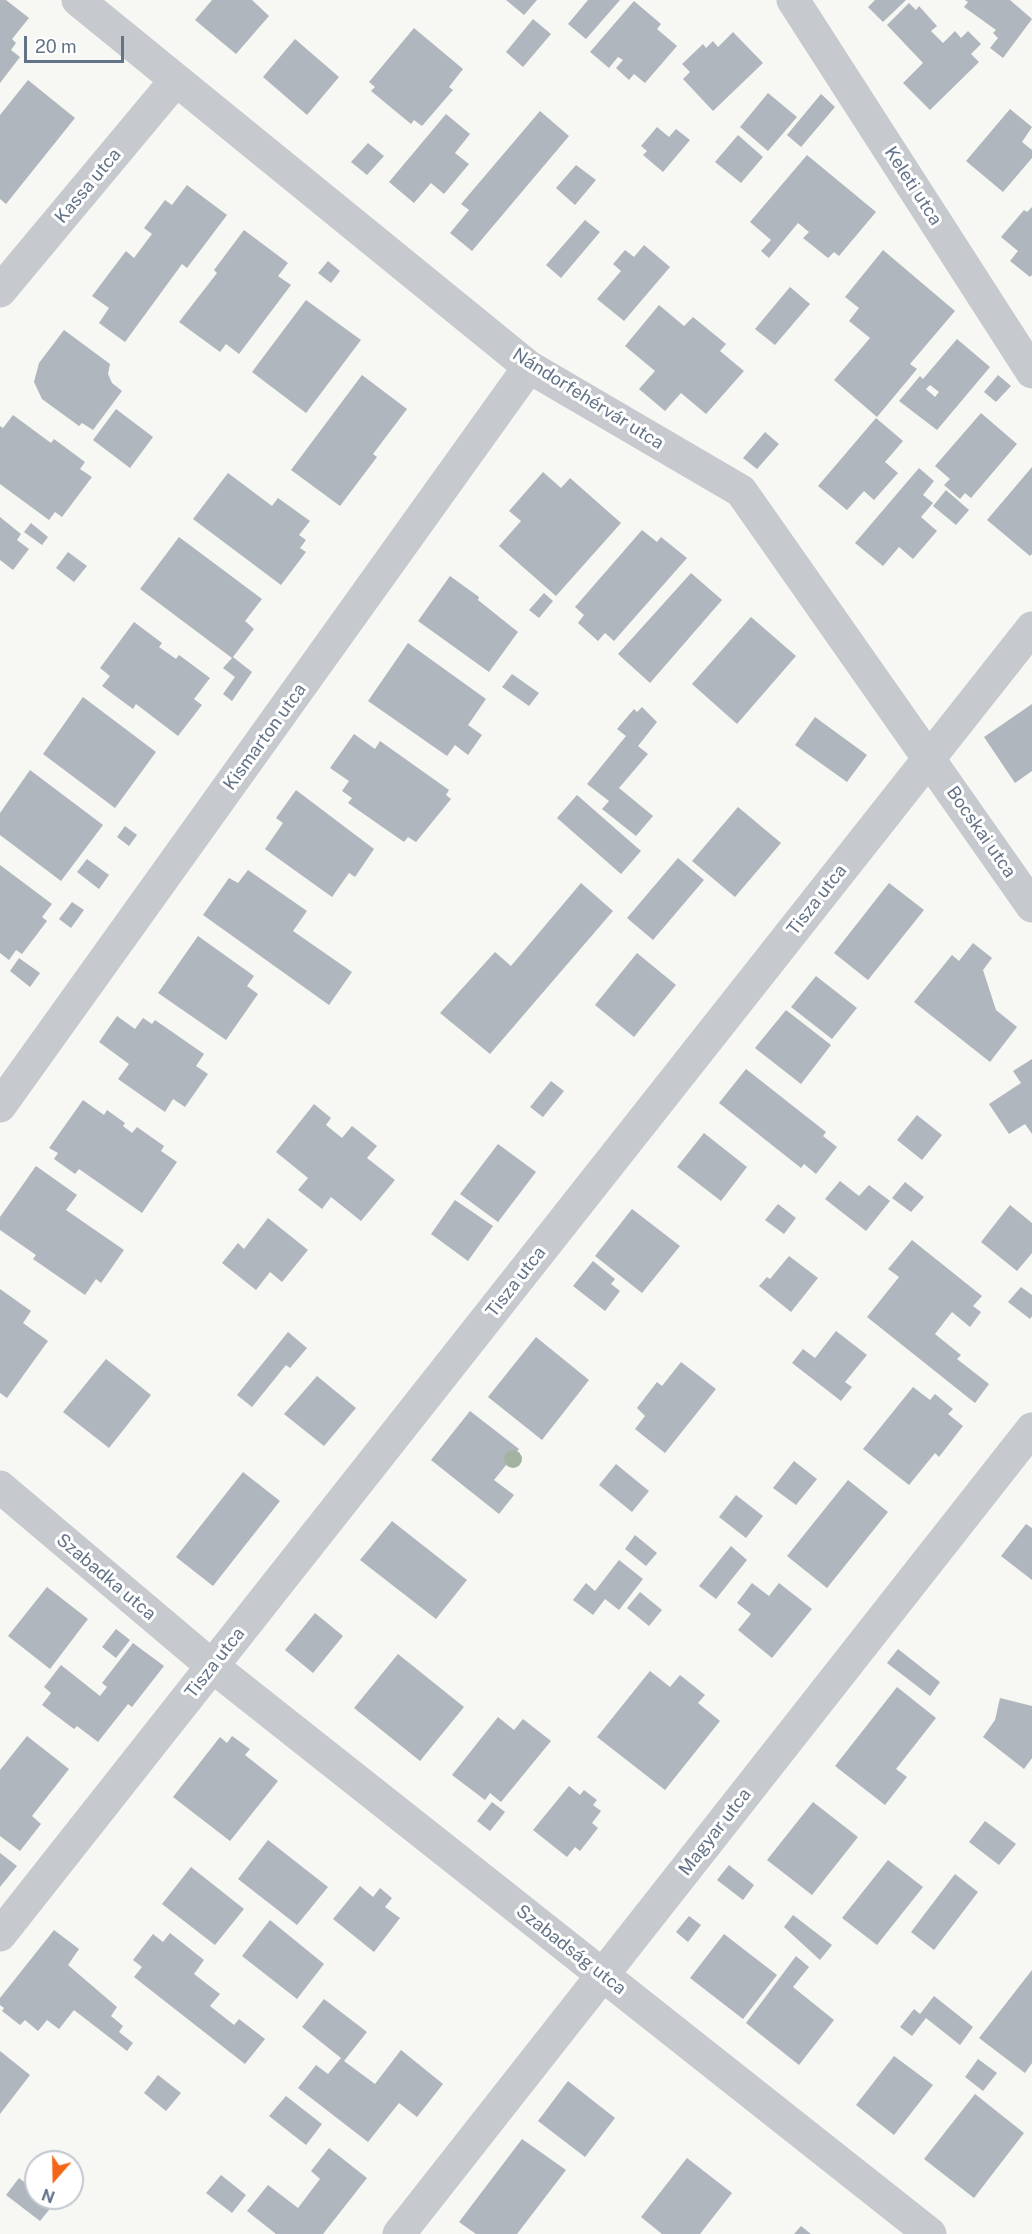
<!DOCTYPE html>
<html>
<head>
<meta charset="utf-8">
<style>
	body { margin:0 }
	#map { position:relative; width:1032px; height:2234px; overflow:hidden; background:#f7f7f3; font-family:"Public Sans",sans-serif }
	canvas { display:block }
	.north { position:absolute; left:24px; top:2150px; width:60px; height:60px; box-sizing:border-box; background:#fff; border:2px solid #c1c7cf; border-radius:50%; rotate:200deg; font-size:16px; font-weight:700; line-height:24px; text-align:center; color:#637387 }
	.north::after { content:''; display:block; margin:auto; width:21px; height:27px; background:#f36617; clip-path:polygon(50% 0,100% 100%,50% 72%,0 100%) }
	.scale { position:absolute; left:24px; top:36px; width:100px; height:27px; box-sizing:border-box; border:3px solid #637387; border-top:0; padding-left:8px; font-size:18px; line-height:21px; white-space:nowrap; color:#637387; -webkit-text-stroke:4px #fff; paint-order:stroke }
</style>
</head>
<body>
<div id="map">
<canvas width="1032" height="2234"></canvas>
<div class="north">N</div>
<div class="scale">20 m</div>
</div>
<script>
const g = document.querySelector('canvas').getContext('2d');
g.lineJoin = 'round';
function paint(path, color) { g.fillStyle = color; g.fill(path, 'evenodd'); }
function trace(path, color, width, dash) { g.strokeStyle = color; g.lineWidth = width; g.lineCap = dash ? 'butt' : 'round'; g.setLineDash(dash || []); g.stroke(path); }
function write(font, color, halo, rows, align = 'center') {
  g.font = font + ' "Public Sans",sans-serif'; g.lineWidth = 6; g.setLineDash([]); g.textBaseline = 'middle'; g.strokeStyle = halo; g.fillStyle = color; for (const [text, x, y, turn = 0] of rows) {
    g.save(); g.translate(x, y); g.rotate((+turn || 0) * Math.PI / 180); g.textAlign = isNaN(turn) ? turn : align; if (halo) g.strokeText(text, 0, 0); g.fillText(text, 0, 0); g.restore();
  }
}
paint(new Path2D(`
	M0 0H6L29 18 12 39 16 43 11 50 20 57 0 83Z
	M212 0H252L269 16 236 54 195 20Z
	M506 0H537L524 15Z
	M588 0H620L586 39 568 24Z
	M875 0H906L883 22 868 7Z
	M965 0H1010L1032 19 1003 58 990 48 998 38 993 33 996 30 964 7 968 2Z
	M634 1 661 24 657 29 677 46 645 83 634 74 629 80 616 68 623 60 618 57 609 68 590 52Z
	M909 3 916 10 919 6 937 26 931 31 943 43 955 31 961 38 968 31 981 44 971 54 979 62 930 110 903 83 923 63 887 25Z
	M533 19 551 34 523 67 506 52Z
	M414 28 463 69 449 87 453 90 422 126 414 120 411 124 371 91 375 87 369 82Z
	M733 32 763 63 713 111 683 79 690 72 682 64 703 44 706 48 713 41 718 47Z
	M295 39 339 77 307 115 263 77Z
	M28 80 75 118 6 204 0 199V115Z
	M768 93 797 117 768 151 740 127Z
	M821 94 835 107 801 147 787 135Z
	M1010 109 1032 127 1022 142 1032 150V158L1003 192 966 161Z
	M540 111 569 136 472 251 450 233 469 210 461 204Z
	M446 114 470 134 455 153 469 164 444 194 431 183 414 203 389 182Z
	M657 127 669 137 676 129 690 140 663 172 643 155 647 151 641 146Z
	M738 135 763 157 741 183 715 162Z
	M368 143 384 156 367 175 351 162Z
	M807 155 876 212 839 256 834 252 828 258 803 238 809 232 798 223 769 258 761 251 771 240 750 222Z
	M576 165 596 180 575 205 556 188Z
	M187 185 227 215 187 268 182 264 125 342 99 323 109 308 92 296 126 251 134 258 152 234 144 228 165 200 172 205Z
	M1032 207V275L1030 277 1010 261 1018 251 1001 237 1024 210 1027 212Z
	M585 220 600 232 561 278 546 265Z
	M244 230 288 263 278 276 291 285 239 354 226 344 220 352 179 322 217 273 214 270Z
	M644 245 670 267 624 321 597 299 621 271 613 264 625 250 634 257Z
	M883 250 955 311 910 364 917 369 877 417 834 380 870 338 849 321 859 308 845 297Z
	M328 261 340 271 331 283 318 273Z
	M790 287 810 304 775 345 755 329Z
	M306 300 361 340 306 413 252 372Z
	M659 305 684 326 693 317 726 344 720 351 744 371 706 414 681 393 665 411 639 389 655 371 625 346Z
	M64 330 110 364 108 374 112 383 122 391 93 430 82 423 79 426 42 399 34 382 39 363Z
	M957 339 990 367 937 430 899 401 920 376 923 379ZM930 385 939 392 935 397 926 389Z
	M362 375 407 409 373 454 377 457 340 506 291 470Z
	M998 375 1011 386 996 402 984 392Z
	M116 409 153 437 130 468 93 440Z
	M981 413 1017 444 971 498 965 493 960 499 944 485 950 479 935 466Z
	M13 415 51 443 54 439 85 462 80 469 92 477 62 517 55 512 49 520 0 484V426L3 428Z
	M876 418 903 441 885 462 898 473 874 500 864 491 847 510 818 486Z
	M765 432 779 444 757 469 743 458Z
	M1032 467V554L1030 556 987 520Z
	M919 468 934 481 923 495 933 503 921 517 937 531 913 559 899 547 883 566 855 543Z
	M543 472 561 488 570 478 621 523 556 596 499 546 521 521 509 511Z
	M228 473 272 506 278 498 310 521 299 535 306 540 300 548 306 552 281 585 193 519Z
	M946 490 969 510 956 525 933 506Z
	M0 517 21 534 17 540 29 549 13 570 0 560Z
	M31 523 48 537 42 545 24 532Z
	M642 530 657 542 661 537 687 558 614 641 605 633 598 641 578 623 584 615 575 607Z
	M179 537 262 599 245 621 254 629 233 657 252 672 232 701 223 694 235 677 223 668 232 658 140 589Z
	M68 552 87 566 74 582 56 568Z
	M691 573 722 600 650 683 618 654Z
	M450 576 479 597 478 600 518 632 489 672 418 621Z
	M544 593 553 601 539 618 529 610Z
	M751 617 796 656 737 724 692 684Z
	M134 622 162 643 159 647 176 659 179 655 210 678 194 699 202 705 178 736 136 704 133 709 102 686 110 676 100 668Z
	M408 643 486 699 468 725 482 735 468 755 455 745 447 756 368 701Z
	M512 674 539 693 529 706 502 687Z
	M83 697 156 752 115 808 43 754Z
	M1032 704V771L1015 783 984 737Z
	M642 707 657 722 638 746 648 754 619 788 653 816 636 836 602 809 609 801 587 784 626 736 617 729 634 709 637 712Z
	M815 717 867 755 847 782 795 745Z
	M354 734 375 749 380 741 449 790 446 795 451 799 416 842 408 837 404 842 348 803 352 798 342 791 349 781 330 768Z
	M30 770 103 825 61 881 0 835V813Z
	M296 790 374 849 355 877 349 873 332 897 265 849 283 823 276 818Z
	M577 795 641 851 621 874 557 818Z
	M738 807 781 843 735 897 692 861Z
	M125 826 137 835 129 846 117 837Z
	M678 858 704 880 653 940 627 918Z
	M87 859 109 875 99 889 77 872Z
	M0 865 52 904 42 917 47 921 22 954 16 950 9 960 0 953Z
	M248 870 307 911 293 931 352 972 329 1005 203 915 229 878 238 883Z
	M581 883 613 911 490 1054 440 1013 495 952 511 966Z
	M889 883 924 910 868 980 834 953Z
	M72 902 84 910 71 928 59 919Z
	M198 936 254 976 247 986 258 994 226 1040 158 993Z
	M973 943 992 958 983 970 996 1010 1017 1027 990 1062 914 1002 952 955 959 961Z
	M637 953 676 985 634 1037 595 1005Z
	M19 958 40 973 30 987 10 971Z
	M816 976 857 1008 832 1039 791 1007Z
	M786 1010 831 1045 801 1084 755 1048Z
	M117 1016 135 1029 143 1018 152 1024 155 1020 204 1054 196 1066 208 1074 185 1107 173 1099 165 1112 118 1079 129 1064 99 1042Z
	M1032 1059V1134L1025 1124 1009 1134 989 1104 1021 1083 1013 1071Z
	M746 1069 826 1132 823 1136 837 1147 816 1174 804 1164 801 1168 719 1103Z
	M551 1081 564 1091 543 1117 530 1107Z
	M83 1100 104 1115 107 1110 125 1123 123 1126 132 1133 137 1127 164 1146 161 1151 177 1162 142 1213 79 1169 75 1174 54 1159 58 1153 49 1148Z
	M314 1104 331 1118 326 1125 342 1138 352 1126 377 1146 367 1158 395 1180 361 1221 331 1197 322 1209 298 1190 308 1178 276 1152Z
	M917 1115 942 1135 922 1160 897 1140Z
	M704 1133 747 1167 721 1201 677 1167Z
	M498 1144 536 1172 498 1222 460 1194Z
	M36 1166 77 1195 66 1210 124 1250 101 1283 96 1279 85 1295 33 1259 36 1255 0 1230V1217Z
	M840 1181 859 1196 869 1185 890 1201 866 1231 825 1199Z
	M905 1182 924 1197 911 1212 892 1198Z
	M455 1200 493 1226 468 1261 431 1234Z
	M778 1204 796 1218 784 1234 765 1220Z
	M1010 1205 1032 1223V1253L1017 1271 981 1242Z
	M632 1209 680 1246 642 1293 595 1256Z
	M268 1218 308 1250 282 1282 270 1272 256 1290 222 1263 238 1243 244 1249Z
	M912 1240 982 1296 973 1306 981 1312 970 1327 952 1312 935 1334 961 1355 957 1359 989 1384 975 1403 867 1317 899 1277 888 1269Z
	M789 1256 818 1278 791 1312 759 1286 767 1277 770 1279Z
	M593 1261 615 1279 611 1284 620 1291 605 1311 573 1286Z
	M1021 1287 1032 1295V1316L1030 1319 1008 1302Z
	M0 1289 31 1311 23 1323 48 1341 7 1398 0 1393Z
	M836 1331 867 1355 845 1382 852 1387 841 1401 792 1363 803 1349 815 1358Z
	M288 1332 307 1348 290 1368 286 1365 252 1407 237 1395Z
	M536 1337 589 1380 542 1440 488 1397Z
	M106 1359 151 1395 109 1448 63 1412Z
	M681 1362 716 1389 665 1453 635 1429 645 1416 637 1408 657 1382 662 1386Z
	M317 1376 356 1408 324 1446 284 1414Z
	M913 1387 930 1400 935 1394 953 1409 948 1414 963 1426 939 1457 935 1453 909 1485 863 1449Z
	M470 1411 519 1449 494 1480 514 1495 499 1514 431 1460Z
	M794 1461 817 1479 796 1505 773 1488Z
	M616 1464 649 1491 632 1512 599 1485Z
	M243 1472 280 1501 213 1586 176 1557Z
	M848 1480 888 1512 827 1588 787 1556Z
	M736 1495 763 1516 746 1538 719 1517Z
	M392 1521 467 1580 436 1619 360 1560Z
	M1026 1524 1032 1528V1580L1001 1556Z
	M635 1535 657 1553 646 1566 625 1549Z
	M731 1546 747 1560 716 1599 699 1586Z
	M619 1560 643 1579 619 1610 605 1599 593 1615 573 1600 586 1583 595 1591Z
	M752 1583 769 1596 779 1583 812 1609 772 1658 738 1630 751 1614 737 1603Z
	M47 1587 88 1619 50 1669 8 1636Z
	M640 1592 662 1610 649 1626 627 1608Z
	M315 1613 343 1636 313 1673 285 1650Z
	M116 1629 130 1640 116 1658 102 1647Z
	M133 1643 164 1666 132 1707 128 1704 98 1742 77 1726 74 1729 42 1705 51 1693 44 1687 61 1665 100 1696 107 1687 102 1683Z
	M898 1649 940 1682 930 1696 887 1663Z
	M398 1654 464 1707 420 1761 354 1708Z
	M650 1671 670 1687 680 1675 705 1695 698 1703 720 1721 665 1790 597 1737Z
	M897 1687 936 1718 896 1769 907 1777 885 1805 835 1766Z
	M1000 1698 1032 1706V1758L1024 1769 983 1737 995 1720Z
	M498 1717 514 1730 523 1719 551 1741 501 1802 490 1793 485 1800 452 1775Z
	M27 1736 69 1769 32 1816 41 1824 20 1851 0 1836V1770Z
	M232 1736 250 1749 245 1755 278 1781 230 1841 173 1797 220 1737 227 1743Z
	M569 1786 580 1795 584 1790 597 1800 593 1805 601 1811 592 1823 598 1828 580 1851 575 1847 567 1857 533 1830Z
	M492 1802 505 1812 490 1831 477 1821Z
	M813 1802 858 1837 812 1895 767 1860Z
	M985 1821 1016 1844 999 1865 969 1842Z
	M268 1840 328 1887 297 1925 238 1879Z
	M0 1853 17 1866 0 1887Z
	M888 1860 923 1887 877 1945 842 1918Z
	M729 1865 754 1885 743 1900 717 1880Z
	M191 1867 244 1909 215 1945 162 1904Z
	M955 1874 978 1892 934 1950 911 1932Z
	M360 1886 373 1897 380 1888 392 1898 385 1907 400 1918 374 1952 333 1919Z
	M793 1915 832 1945 820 1960 784 1927Z
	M689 1916 701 1925 688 1942 676 1932Z
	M270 1920 324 1964 297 1999 242 1956Z
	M54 1930 79 1949 68 1965 117 2007 111 2016 123 2026 119 2032 133 2043 127 2051 74 2010 59 2029 47 2020 38 2031 25 2020 20 2025 2 2011 4 2008 0 2005V1998Z
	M170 1933 204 1960 194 1974 220 1994 210 2006 234 2025 239 2019 265 2039 245 2064 134 1977 142 1967 133 1960 153 1934 163 1942Z
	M724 1934 777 1975 743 2019 690 1978Z
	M796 1956 809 1967 793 1987 834 2020 799 2065 746 2023Z
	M1032 1970V2063L1025 2073 979 2038Z
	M934 1996 973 2027 960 2045 926 2018 912 2036 900 2027 914 2009 920 2014Z
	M324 1999 367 2032 344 2061 375 2084 401 2050 443 2084 417 2117 399 2103 368 2142 298 2088 316 2065 328 2074 341 2058 302 2027Z
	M0 2051 30 2075 0 2114Z
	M894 2056 933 2085 894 2135 856 2105Z
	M978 2059 997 2073 983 2091 965 2077Z
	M158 2075 181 2093 166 2111 144 2093Z
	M568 2081 615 2118 585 2157 538 2121Z
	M975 2094 1024 2133 974 2198 924 2159Z
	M286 2096 322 2124 306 2145 269 2116Z
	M522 2139 566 2170 517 2234H476L459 2222Z
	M329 2148 367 2178 323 2234H276L247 2211 268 2185 298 2208 320 2179 311 2171Z
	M687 2158 732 2193 700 2234H662L641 2217Z
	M221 2175 246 2195 232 2213 206 2193Z
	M19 2178 36 2191V2198H45L53 2205 40 2221 6 2195Z
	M801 2226 811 2234H794Z`), '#afb6bd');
trace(new Path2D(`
	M78 0 529 367 741 491 1032 906
	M793 0 1032 372
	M0 291 176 80
	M0 1106 529 367
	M0 1487 212 1666 930 2234
	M0 1935 1032 628
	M399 2234 1032 1429`), '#c6c9cd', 33);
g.fillStyle = '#a4b2a2';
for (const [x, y] of [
	[513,1459]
]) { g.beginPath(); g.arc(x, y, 9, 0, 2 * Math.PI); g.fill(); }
write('18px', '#637387', '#fff', [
	["Kassa utca",88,186,-50],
	["Keleti utca",913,186,57],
	["Nándorfehérvár utca",588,399,32],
	["Kismarton utca",265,737,-54],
	["Bocskai utca",981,832,55],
	["Tisza utca",817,900,-52],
	["Tisza utca",516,1282,-52],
	["Szabadka utca",106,1577,40],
	["Tisza utca",215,1663,-52],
	["Magyar utca",715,1832,-52],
	["Szabadság utca",571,1950,38]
]);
</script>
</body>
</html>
